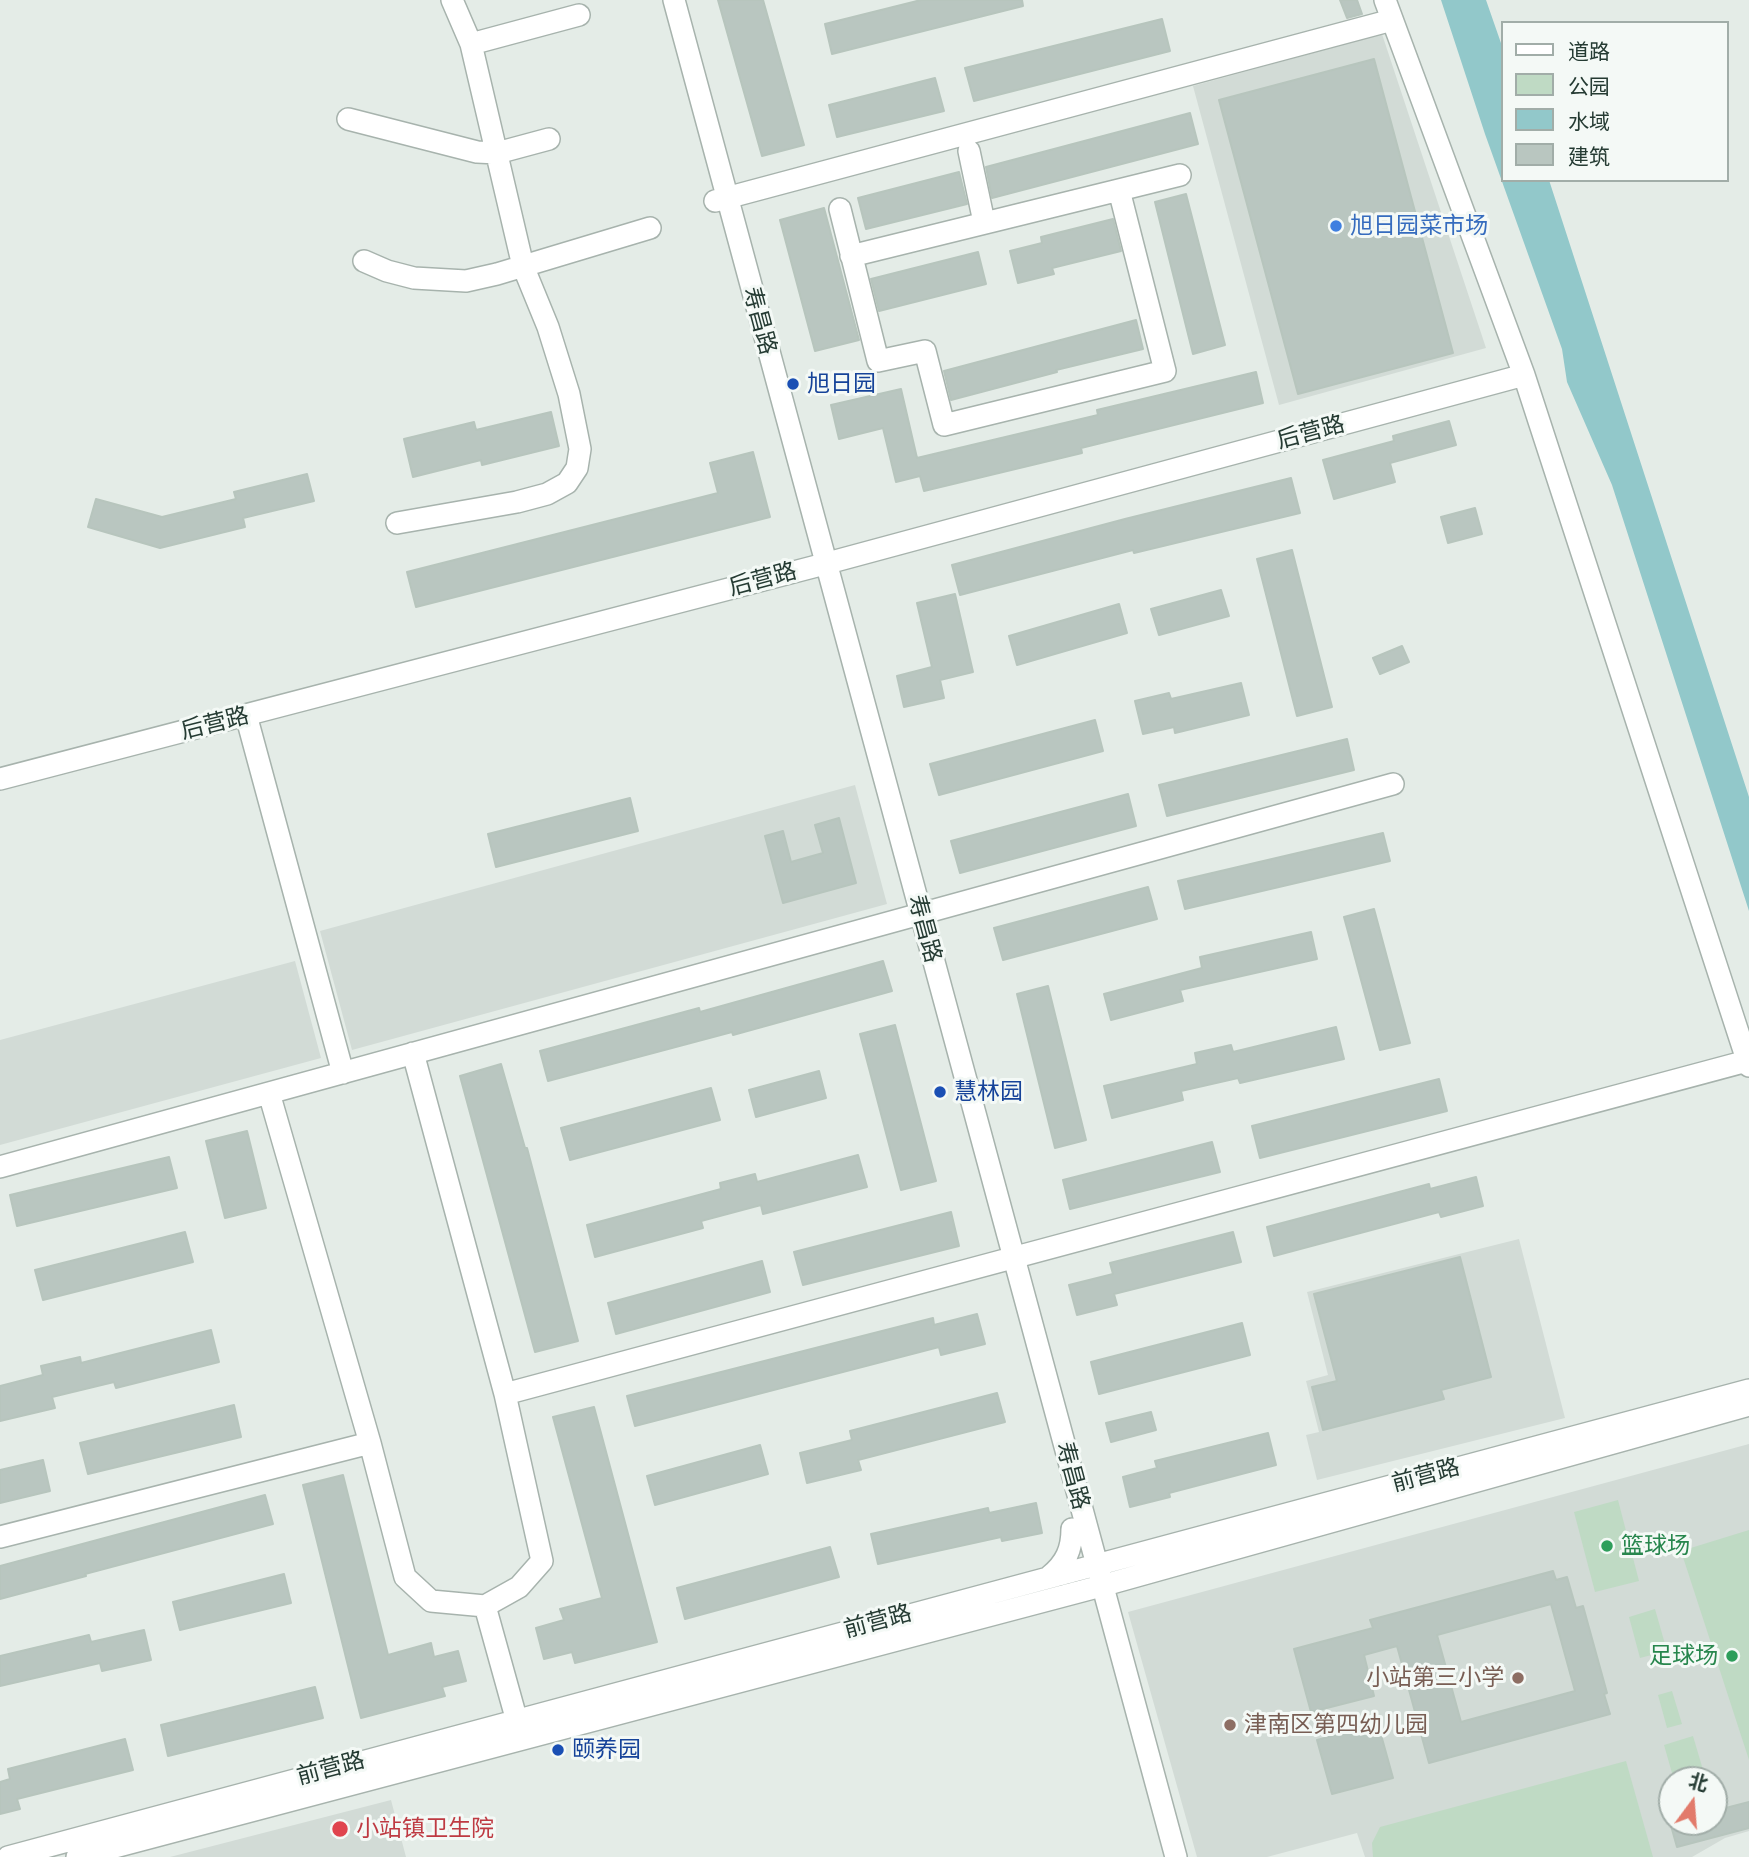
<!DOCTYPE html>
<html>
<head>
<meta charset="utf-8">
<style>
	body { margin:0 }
	#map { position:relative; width:1749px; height:1857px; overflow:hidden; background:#e4ece7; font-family:Karla,"Noto Sans SC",sans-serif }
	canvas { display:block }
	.legend { position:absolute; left:1501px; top:21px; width:228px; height:161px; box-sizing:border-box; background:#f4f9f6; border:2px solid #a1ada8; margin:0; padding:9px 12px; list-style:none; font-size:21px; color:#253b33 }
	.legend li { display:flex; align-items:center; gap:14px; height:35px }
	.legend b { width:35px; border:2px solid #a1ada8 }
	.north { position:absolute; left:1658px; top:1766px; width:70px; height:70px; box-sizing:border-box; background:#f4f9f6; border:2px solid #a1ada8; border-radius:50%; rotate:16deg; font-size:19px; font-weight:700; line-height:28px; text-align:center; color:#253b33 }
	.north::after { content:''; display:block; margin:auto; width:24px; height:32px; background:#e27b6b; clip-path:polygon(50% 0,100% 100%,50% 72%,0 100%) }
</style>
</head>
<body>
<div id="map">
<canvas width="1749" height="1857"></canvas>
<ul class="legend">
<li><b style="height:9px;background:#fff"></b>道路</li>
<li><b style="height:19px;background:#bfdac4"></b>公园</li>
<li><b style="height:19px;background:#92c8ca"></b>水域</li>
<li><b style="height:19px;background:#b9c6c0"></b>建筑</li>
</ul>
<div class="north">北</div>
</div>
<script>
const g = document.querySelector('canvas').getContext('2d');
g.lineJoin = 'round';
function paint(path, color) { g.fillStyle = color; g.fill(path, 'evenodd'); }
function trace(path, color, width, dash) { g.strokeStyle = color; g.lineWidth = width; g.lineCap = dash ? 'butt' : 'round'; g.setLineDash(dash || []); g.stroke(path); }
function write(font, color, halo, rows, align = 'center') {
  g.font = font + ' Karla,"Noto Sans SC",sans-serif'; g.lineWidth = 6; g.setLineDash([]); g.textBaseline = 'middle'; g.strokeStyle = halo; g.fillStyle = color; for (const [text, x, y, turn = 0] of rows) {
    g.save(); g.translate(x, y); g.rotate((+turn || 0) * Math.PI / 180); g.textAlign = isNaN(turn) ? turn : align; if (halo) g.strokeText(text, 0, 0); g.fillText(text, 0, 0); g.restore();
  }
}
paint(new Path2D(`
	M1382 34 1486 348 1279 405 1193 86Z
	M855 785 887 904 352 1050 320 931Z
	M295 961 321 1058 0 1145V1040Z
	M1519 1239 1565 1418 1317 1480 1306 1435 1319 1432 1306 1381 1328 1375 1307 1292Z
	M1749 1444V1831L1725 1838 1692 1857H1365L1357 1833 1267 1857H1197L1128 1612ZM1672 1780H1714V1822H1672Z
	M391 1800 406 1857H170Z`), '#d2dbd6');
paint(new Path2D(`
	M1618 1500 1639 1581 1595 1592 1574 1512Z
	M1749 1530V1760L1681 1551Z
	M1655 1609 1667 1651 1640 1658 1629 1617Z
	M1672 1691 1682 1724 1667 1728 1658 1695Z
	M1693 1736 1706 1780H1674L1664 1745Z
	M1626 1761 1653 1857H1373L1372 1843 1380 1827Z`), '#bfdac4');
paint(new Path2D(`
	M1441 0H1486L1502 46V180H1549L1749 797V911L1612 485 1567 382 1562 349 1485 134Z`), '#92c8ca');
const building = new Path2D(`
	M718 0H763L804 145 762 156Z
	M921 0H1022L1023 6 832 54 825 24Z
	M1340 0H1357L1362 14 1347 18Z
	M1162 19 1170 51 974 101 965 68Z
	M1374 59 1453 353 1298 394 1219 100Z
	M935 78 944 111 837 137 829 105Z
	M1190 113 1198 144 992 198 986 167Z
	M959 172 967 204 866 229 858 198Z
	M1186 194 1225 345 1193 354 1155 202Z
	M824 208 859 340 815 351 780 220Z
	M1113 219 1121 251 1052 268 1054 274 1018 283 1010 251 1042 243 1041 237Z
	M978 252 986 284 879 311 871 279Z
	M1136 320 1143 349 1056 370 1057 372 951 400 944 371Z
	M1256 372 1263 403 1081 448 1082 453 924 491 920 476 896 482 883 428 839 439 831 405 901 389 917 458 1098 415 1097 410Z
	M551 412 559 446 482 465 481 460 413 477 404 439 474 422 476 430Z
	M1449 421 1456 445 1390 463 1395 482 1334 499 1323 460 1394 441 1393 436Z
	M753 452 770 517 416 607 407 572 718 493 710 463Z
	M307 474 314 501 243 518 245 527 160 548 88 527 96 499 162 517 236 499 234 492Z
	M1291 478 1300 513 1134 553 1133 550 960 595 952 565 1125 519Z
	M1475 508 1482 534 1448 543 1441 517Z
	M1292 550 1332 707 1297 716 1257 559Z
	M1221 590 1229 616 1159 635 1151 609Z
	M955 594 973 672 940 680 944 698 904 707 897 676 932 667 917 603Z
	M1119 604 1127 633 1017 665 1009 636Z
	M1402 646 1409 662 1380 674 1373 658Z
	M1241 683 1249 715 1175 733 1174 727 1143 734 1135 701 1169 693 1171 699Z
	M1095 720 1103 751 939 795 930 764Z
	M1347 739 1354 770 1167 816 1159 785Z
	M1128 794 1136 826 960 873 951 841Z
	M630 798 638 831 496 867 488 834Z
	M839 818 856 883 783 903 765 836 783 831 791 862 823 853 815 825Z
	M1383 833 1390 861 1185 909 1178 881Z
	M1148 887 1157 919 1003 960 994 928Z
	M1374 909 1410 1043 1380 1050 1344 917Z
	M1311 932 1317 959 1180 990 1183 1001 1111 1020 1104 994 1202 968 1200 957Z
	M883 961 892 991 733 1035 732 1032 548 1081 540 1051 699 1008 700 1012Z
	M1048 986 1086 1140 1055 1148 1017 994Z
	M895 1025 936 1181 901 1190 860 1034Z
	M1336 1027 1344 1059 1240 1083 1238 1078 1181 1091 1183 1100 1112 1118 1104 1086 1197 1064 1195 1053 1231 1045 1233 1052Z
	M501 1064 525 1148H527L578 1341 535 1352 460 1076Z
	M819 1071 826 1098 756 1117 749 1090Z
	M1439 1079 1447 1111 1260 1158 1252 1126Z
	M711 1088 720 1120 570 1160 561 1128Z
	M247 1131 266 1208 225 1218 206 1141Z
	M1212 1142 1220 1172 1070 1209 1063 1180Z
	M858 1155 867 1187 763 1214 761 1205 701 1221 703 1228 595 1257 587 1225 721 1189 720 1183 755 1174 757 1182Z
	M169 1157 177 1188 17 1226 10 1195Z
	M1476 1177 1483 1206 1441 1217 1439 1212 1274 1256 1267 1227 1429 1184 1430 1189Z
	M951 1212 959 1246 803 1285 794 1252Z
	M185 1232 193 1262 43 1300 35 1270Z
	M1233 1232 1241 1262 1114 1294 1117 1305 1077 1315 1069 1285 1113 1274 1110 1263Z
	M1460 1257 1491 1377 1441 1390 1444 1399 1323 1430 1312 1387 1337 1381 1314 1294Z
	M762 1261 770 1292 616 1334 608 1303Z
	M977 1314 985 1344 941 1355 939 1347 635 1426 627 1396 933 1318 934 1325Z
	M1242 1323 1250 1355 1099 1394 1091 1362Z
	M211 1330 219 1362 116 1388 114 1382 52 1397 55 1408 0 1421V1386L43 1375 41 1366 80 1357 81 1363Z
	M997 1393 1005 1422 858 1460 861 1470 807 1483 800 1453 852 1440 850 1431Z
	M234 1405 241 1437 88 1474 80 1443Z
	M594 1407 657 1642 575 1663 572 1652 544 1659 536 1628 564 1620 560 1609 602 1598 553 1417Z
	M1151 1412 1156 1430 1111 1442 1106 1423Z
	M1268 1433 1276 1465 1169 1493 1170 1497 1130 1507 1123 1477 1157 1468 1155 1461Z
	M760 1445 768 1474 655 1505 647 1476Z
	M43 1460 50 1491 0 1503V1470Z
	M343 1475 388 1655 431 1643 434 1657 458 1651 466 1681 442 1687 445 1696 361 1718 303 1485Z
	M265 1495 273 1524 85 1574 86 1576 0 1599V1566Z
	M1036 1503 1042 1533 1002 1541 1001 1537 878 1564 871 1534 988 1508 989 1513Z
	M830 1547 839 1577 685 1619 677 1588Z
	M1553 1571 1556 1580 1567 1577 1576 1608 1583 1606 1607 1693 1604 1694 1610 1714 1429 1763 1397 1646 1364 1655 1374 1696 1311 1712 1294 1649 1373 1628 1370 1620ZM1551 1604 1575 1691 1461 1722 1437 1635Z
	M284 1574 291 1603 180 1630 173 1602Z
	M144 1630 151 1660 102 1671 100 1663 0 1686V1656L89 1635 91 1642Z
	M315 1687 323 1718 168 1756 161 1725Z
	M1378 1724 1393 1778 1332 1794 1317 1740Z
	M125 1739 133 1770 17 1799 20 1809 0 1814V1782L10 1779 8 1769Z
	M1749 1802V1828L1677 1847 1670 1822H1714V1811Z`);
paint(building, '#b9c6c0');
trace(building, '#b7c5bd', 2);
const minor = new Path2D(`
	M674 0 1176 1857
	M1385 0 1524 375 1749 1066
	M471 44 579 15
	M348 119 477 152 497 153 549 139
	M969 151 984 222
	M715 201 1392 20
	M840 209 878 361 925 351 944 425 1165 371 1119 190
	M851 256 1180 175
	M364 261 387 271 414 278 466 281 497 274 650 228
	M397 523 517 502 547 494 567 483 577 468 580 449 569 394 548 327 523 266 471 44 452 0
	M246 715 343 1073
	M0 779 813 567 1524 375
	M269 1093 370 1443 405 1577 431 1601 485 1606 519 1587 542 1561 505 1394 413 1053
	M0 1167 1393 784
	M505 1394 1747 1061
	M0 1537 370 1443
	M1050 1576C1066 1563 1072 1549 1072 1529
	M485 1606 520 1732
	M8 1857 1749 1390
	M77 1857 1101 1586 1749 1405`);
trace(minor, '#a7b3ad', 24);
trace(minor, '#fff', 21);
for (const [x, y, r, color] of [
	[1336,226,7,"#3f7fe0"],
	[793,384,7,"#1a4fb4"],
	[940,1092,7,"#1a4fb4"],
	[1607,1546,7,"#2e9e5b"],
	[1732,1656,7,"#2e9e5b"],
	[1518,1678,7,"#8d6e63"],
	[1230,1725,7,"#8d6e63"],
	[558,1750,7,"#1a4fb4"],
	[340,1829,9,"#e0444e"]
]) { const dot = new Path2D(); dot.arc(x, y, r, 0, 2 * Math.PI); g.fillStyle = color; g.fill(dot); trace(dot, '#f4f9f6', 2.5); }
write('23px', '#366cbe', '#f4f9f6', [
	["旭日园菜市场",1350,226]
], 'left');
write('23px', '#253b33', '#f4f9f6', [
	["寿昌路",759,321,75],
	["后营路",1311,433,-15],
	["后营路",763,580,-15],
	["后营路",215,724,-14],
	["寿昌路",924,929,75],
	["寿昌路",1072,1476,75],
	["前营路",1426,1476,-15],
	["前营路",878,1622,-15],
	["前营路",331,1769,-15]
]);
write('23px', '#164399', '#f4f9f6', [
	["旭日园",807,384],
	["慧林园",954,1092],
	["颐养园",572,1750]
], 'left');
write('23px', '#27864d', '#f4f9f6', [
	["篮球场",1621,1546],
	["足球场",1718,1656,"right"]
], 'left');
write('23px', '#785e54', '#f4f9f6', [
	["小站第三小学",1504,1678],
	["津南区第四幼儿园",1244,1725,"left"]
], 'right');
write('23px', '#be3a42', '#f4f9f6', [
	["小站镇卫生院",356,1829]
], 'left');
</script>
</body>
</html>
